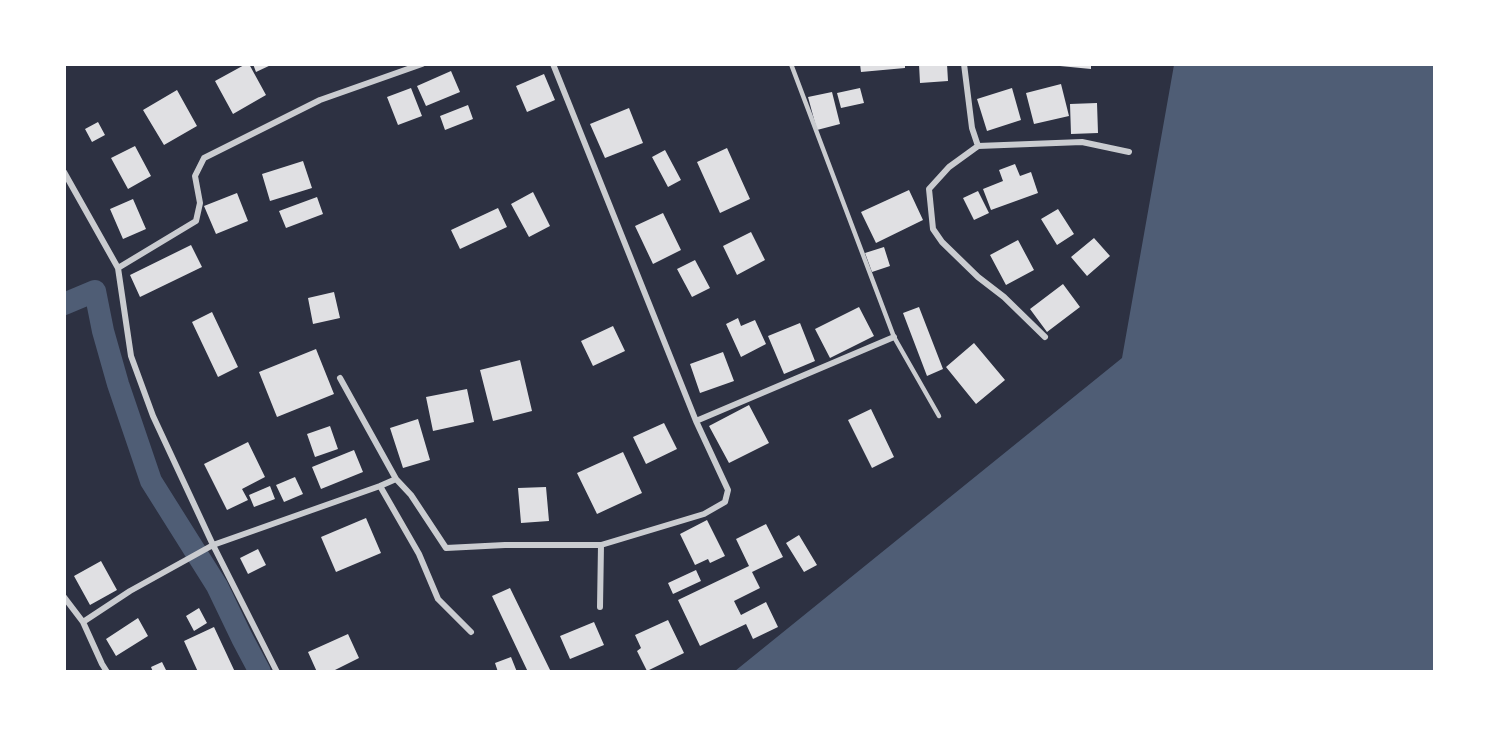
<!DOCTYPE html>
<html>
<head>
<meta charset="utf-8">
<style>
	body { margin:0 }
	#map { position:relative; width:1499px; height:736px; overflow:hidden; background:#2d3142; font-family:Inter,sans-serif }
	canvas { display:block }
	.frame { position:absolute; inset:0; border:66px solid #fff; pointer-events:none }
</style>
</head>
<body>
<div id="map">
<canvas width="1499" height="736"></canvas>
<div class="frame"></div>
</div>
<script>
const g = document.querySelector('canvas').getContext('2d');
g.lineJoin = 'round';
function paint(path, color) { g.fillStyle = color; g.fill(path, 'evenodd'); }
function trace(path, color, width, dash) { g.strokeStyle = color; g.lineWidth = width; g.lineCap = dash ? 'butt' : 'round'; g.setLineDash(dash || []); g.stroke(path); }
paint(new Path2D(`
	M1174 65H1434V671H735L1122 358Z`), '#4f5d75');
trace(new Path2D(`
	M64 304 95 291 103 331 118 384 151 481 217 586 242 638 260 672`), '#4f5d75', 22);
paint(new Path2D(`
	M246 64H249L266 95 233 114 215 81Z
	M253 64H273L256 72Z
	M860 64H905V68L861 72Z
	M919 64H947L948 81 920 83Z
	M1061 64H1091V69L1060 66Z
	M451 71 460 92 426 106 417 86Z
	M544 74 555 100 527 112 516 86Z
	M1061 84 1069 116 1034 124 1026 93Z
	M411 88 422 116 398 125 387 97Z
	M860 88 864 103 841 108 837 93Z
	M1012 88 1021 120 987 131 977 99Z
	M177 90 197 126 164 145 143 110Z
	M832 92 840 124 817 130 808 97Z
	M1097 103 1098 133 1071 134 1070 104Z
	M468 105 473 119 445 130 440 116Z
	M629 108 643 143 605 158 590 124Z
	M98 122 105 135 92 142 85 129Z
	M135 146 151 176 128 189 111 158Z
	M727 148 750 199 720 213 697 162Z
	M665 150 681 180 668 187 652 157Z
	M303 161 312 188 270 201 262 174Z
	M1015 164 1020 176 1031 172 1038 193 991 210 983 189 1003 181 999 170Z
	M909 190 923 220 876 243 861 212Z
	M978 191 989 213 974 220 963 198Z
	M533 192 550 226 529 237 511 204Z
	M237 193 248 221 216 234 204 206Z
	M317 197 323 214 286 228 279 211Z
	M133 199 146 229 123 239 110 209Z
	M498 208 507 227 460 249 451 230Z
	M1058 209 1074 234 1057 245 1041 219Z
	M663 213 681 250 653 264 635 226Z
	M751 232 765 260 737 275 723 246Z
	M1094 238 1110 256 1087 276 1071 257Z
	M1018 240 1034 270 1006 285 990 255Z
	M191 245 202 267 140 297 130 275Z
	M884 247 890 266 872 272 865 253Z
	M695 260 710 288 692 297 677 269Z
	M1063 284 1080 307 1047 332 1030 309Z
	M334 292 340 318 313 324 308 298Z
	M859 307 874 336 830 358 815 329Z
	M919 307 943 369 927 376 903 313Z
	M212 312 238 367 218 377 192 322Z
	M738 318 741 326 755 320 766 344 741 357 726 324Z
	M800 323 815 361 784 374 768 336Z
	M613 326 625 351 593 366 581 341Z
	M974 343 1005 380 976 404 946 367Z
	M316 349 334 394 277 417 259 372Z
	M723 352 734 381 700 393 690 364Z
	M520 360 532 411 493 421 480 370Z
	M467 389 474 422 433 431 426 397Z
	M749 405 769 443 729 463 709 426Z
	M871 409 894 457 872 468 848 420Z
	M418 419 430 460 403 468 390 428Z
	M664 423 677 449 646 464 633 437Z
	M330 426 338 449 315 457 307 434Z
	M248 442 265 477 242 489 248 500 227 510 204 464Z
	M354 450 363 472 321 489 312 467Z
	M623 452 642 493 597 514 577 473Z
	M295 477 303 494 284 502 276 485Z
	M270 486 275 499 254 507 249 495Z
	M546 487 549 521 521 523 518 488Z
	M366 518 381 553 336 572 321 537Z
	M707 520 725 556 710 563 708 559 695 565 680 534Z
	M766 524 783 557 752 572 760 588 734 601 741 615 766 602 778 627 753 639 746 624 700 646 678 600 749 566 736 539Z
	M799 535 817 565 804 572 786 543Z
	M258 549 266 565 248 574 240 558Z
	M101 561 117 590 90 605 74 576Z
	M696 570 701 581 673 594 668 583Z
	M510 588 551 672H528L492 596Z
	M199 608 207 623 194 631 186 616Z
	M138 618 148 636 116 656 106 639Z
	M668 620 684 653 647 671 637 651 641 648 635 635Z
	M594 622 604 645 570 659 560 636Z
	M214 627 235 672H198L184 641Z
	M348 634 359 658 331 672H317L308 652Z
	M511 657 517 672H498L495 663Z
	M162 662 167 672H153L151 667Z`), '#e0e0e3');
trace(new Path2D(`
	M791 64 894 337 939 416`), '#caccd0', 4.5);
trace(new Path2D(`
	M553 64 696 421
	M964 64 972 128 978 146 1082 142 1129 152
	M978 146 949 167 929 189 933 229 942 242 978 277 1004 297 1045 337
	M64 172 118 268
	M340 378 396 479
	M380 486 419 554 438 599 471 632
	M64 597 83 622 130 591 213 545 153 416 131 356 118 268 196 221 200 203 195 176 204 158 320 100 422 64
	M600 607 601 545
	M83 622 102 664 107 672
	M277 672 213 545 380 486 396 479 411 495 446 548 505 545H601L704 514 725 502 728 490 696 421 894 337`), '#caccd0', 6);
</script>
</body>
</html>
